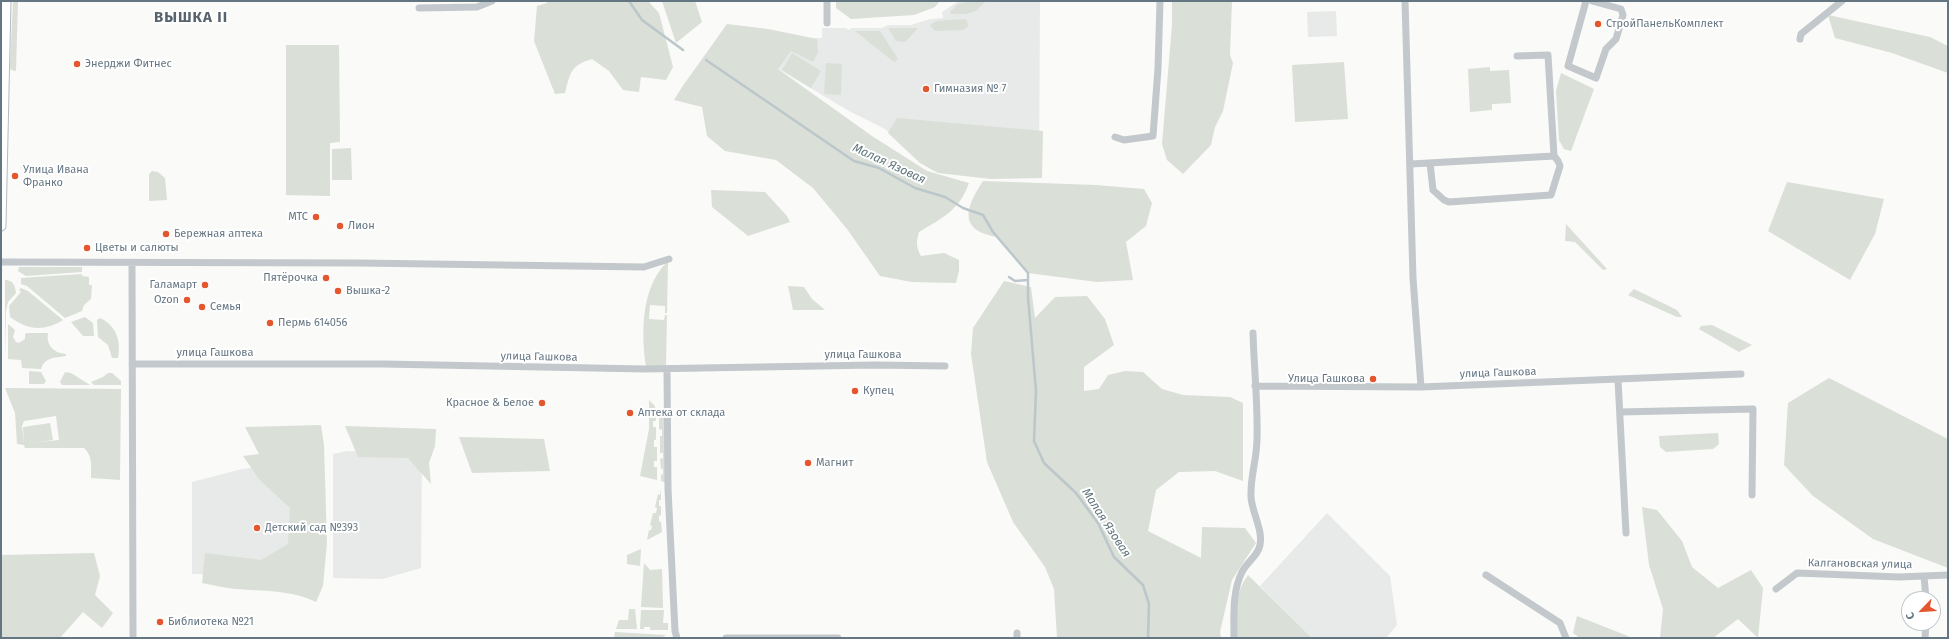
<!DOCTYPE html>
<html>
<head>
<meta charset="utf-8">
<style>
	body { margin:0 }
	#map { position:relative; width:1949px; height:639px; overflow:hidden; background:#fafaf8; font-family:"Fira Sans",sans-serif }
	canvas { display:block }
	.frame { position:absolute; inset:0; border:2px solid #657683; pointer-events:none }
	.north { position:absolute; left:1901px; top:591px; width:40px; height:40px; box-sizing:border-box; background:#fff; border:1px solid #c1c8cd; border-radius:50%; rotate:245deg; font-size:11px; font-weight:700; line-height:16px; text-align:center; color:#657683 }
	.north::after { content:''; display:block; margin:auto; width:14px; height:18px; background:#e4572e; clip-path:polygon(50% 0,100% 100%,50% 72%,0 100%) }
</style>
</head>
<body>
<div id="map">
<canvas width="1949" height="639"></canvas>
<div class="frame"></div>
<div class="north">С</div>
</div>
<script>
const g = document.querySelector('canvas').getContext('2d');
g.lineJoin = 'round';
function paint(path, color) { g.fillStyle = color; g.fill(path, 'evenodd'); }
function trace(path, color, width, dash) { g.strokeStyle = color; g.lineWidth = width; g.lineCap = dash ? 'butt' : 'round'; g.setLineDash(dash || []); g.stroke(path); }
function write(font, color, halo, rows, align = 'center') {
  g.font = font + ' "Fira Sans",sans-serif'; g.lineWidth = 4; g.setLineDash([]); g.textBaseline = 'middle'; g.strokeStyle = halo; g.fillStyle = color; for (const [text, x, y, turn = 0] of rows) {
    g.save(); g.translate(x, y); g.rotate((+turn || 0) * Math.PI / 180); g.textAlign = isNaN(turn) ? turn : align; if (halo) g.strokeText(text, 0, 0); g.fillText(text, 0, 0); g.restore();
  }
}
paint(new Path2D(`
	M959 1H1040L1039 177 938 172 932 170 885 129 849 111 775 67 784 38H822V28H845L849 30 851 28H882L888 25H911L930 19 943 18 942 12Z
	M1336 11 1337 36 1308 37 1307 12Z
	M347 451 422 454 421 568 383 579 333 578V454Z
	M323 460 322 578 192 574V482L242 469Z
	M1327 513 1390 576 1397 625 1386 638H1312L1260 586Z`), '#e8e9e9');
paint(new Path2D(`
	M13 1H18L16 71 11 70 10 67Z
	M547 1H648L659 13 673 67 666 80 641 77 639 92 623 90 609 71 592 59C571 65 570 73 565 93L555 94 534 41 537 6 547 3Z
	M662 1H695L702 22 676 43Z
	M836 1H940L935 7 914 15 851 19 836 8Z
	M970 1 985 2 976 11 966 14H951L950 12 958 4Z
	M1172 1H1232L1230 55 1233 63 1223 111 1215 127 1211 145 1183 174 1167 160 1162 144 1172 25Z
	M1828 15 1930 37 1948 46V73L1892 53 1835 38Z
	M964 19 967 20 968 26 963 30 935 31 930 25 936 21Z
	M727 24 768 29 817 39 818 52 813 62 791 51 778 69 872 136 927 171 969 183C959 211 942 218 919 232 916 242 916 247 921 256L944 253 959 260V271L956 283 912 282 880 276 847 229 813 188 776 160 725 151 707 136 702 107 674 100 682 87Z
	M888 28H918L905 42 896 41Z
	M855 31H880L898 59 894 62Z
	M286 45H339L340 142 330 143V196L286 195Z
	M792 53 821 71 811 88 782 70Z
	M1344 62 1348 119 1295 122 1292 65Z
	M826 63 842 64 841 95 824 94Z
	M1490 67V71L1509 70 1511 103 1492 104V110L1470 112 1468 69Z
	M1561 73 1594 89 1571 151 1564 149 1559 140 1556 91Z
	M897 118 1043 131 1042 178 991 179 938 173 920 163 888 133Z
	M351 148 352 180H332V149Z
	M152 171 158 172 165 178 167 200 149 201V174Z
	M983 181 1096 185 1144 189 1152 203 1146 226 1126 242 1133 280 1097 282 1028 273 998 237C958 231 965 208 983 181Z
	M1787 182 1884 199 1875 234 1850 280 1768 231Z
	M711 190 765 192 787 216 790 222 748 236 712 207Z
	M1566 224 1607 269 1603 270 1575 242 1565 241Z
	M666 263H668L667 313H665V306L650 305 649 319 664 320 665 315H667L666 366 646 367C641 333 641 289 666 263Z
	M19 267H82V272L26 276 18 271Z
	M82 274V276L89 277V285H92L91 299 84 305 82 311 65 318 27 286 21 284V278Z
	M5 280C13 280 15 285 16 293L8 302 6 311 5 358Z
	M1004 281 1031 287 1035 318 1055 297 1087 296 1105 319 1114 345 1084 367V391L1099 389 1108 375 1125 371 1143 372 1162 389 1183 395 1230 397 1243 403V481L1215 471 1179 472 1156 490 1148 531 1201 558 1202 527 1245 528 1256 543 1232 580 1220 632 1221 638H1057L1054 589 1045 567 1013 522 987 462 971 354 973 328Z
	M788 286 804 287 812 299 825 310H793Z
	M21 288 28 291 63 320C43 332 28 330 10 317L9 306 21 292 19 290Z
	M1634 289 1677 310 1682 317H1677L1628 295Z
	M85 317 93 323 94 336H83L71 322Z
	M100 318C117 326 121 341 118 358H112L108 345 98 337 97 320Z
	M8 324 15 330 13 337 16 342 19 343 25 339V334L27 333H48C46 346 54 353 66 354V356C54 358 45 357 41 369L22 368 21 360 8 359Z
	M1712 325 1752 345 1739 352 1699 329 1701 326Z
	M29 371 41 372 46 381 44 384H29Z
	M65 372 71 373 90 385H62L60 382Z
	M108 373H112L121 381V385H94L91 382 103 377Z
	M1829 378 1948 439V568L1873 539 1813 496 1784 465 1788 403Z
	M5 388 121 389 120 480 91 478C91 467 93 456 84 448H25L24 445 17 444 15 413ZM56 416 59 440 33 443 53 440 50 423 23 427 24 444 22 426 24 421Z
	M649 400 655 406 656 421H653V427H656V440H654V447H657V461H654V467H657V480L640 476 649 429Z
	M659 411 665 416 666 483 661 481V475L663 474V469H661L660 459 663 458V453H660V436H662V430L659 429Z
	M321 425 324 445 327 543 323 586 316 602C292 590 263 591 236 589 225 588 213 585 202 583L205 553 261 560 288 544 290 508 259 479 243 456 259 454 245 427Z
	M345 426 436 429 435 446 429 463 431 484 408 458 358 457Z
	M1718 433 1719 444 1713 449 1666 452 1660 447 1659 436Z
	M459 437 544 439 550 471 472 473Z
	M661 489V500H659V506H661V515L659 516V521L661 522 662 532 647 540 649 530H651L652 526 650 525 653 513H656L657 508 655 507 658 494 660 495Z
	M1642 507 1657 510 1682 541 1692 567 1718 588 1751 570 1763 588 1758 638 1738 619 1713 638H1660L1663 609 1649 565Z
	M641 549 640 566 627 564V555Z
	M94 553 100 576 95 595 113 613 102 628 83 612 60 638H1V555Z
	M644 563 650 570 662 569 663 608 641 607Z
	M1248 575 1312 638H1237C1236 613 1233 596 1248 575Z
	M629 609H635L637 629H616L619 620H628Z
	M641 610H664L663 623H668V630H650V627H644V629H640Z
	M1577 616 1628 636 1629 638H1580L1573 633Z
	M615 632 666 635 661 638H614Z`), '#dadfd7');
trace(new Path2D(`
	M629 1 642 20 683 50
	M706 60 854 161 879 168 915 188 945 197 963 208 983 215 993 232 1028 273V297L1036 391 1034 441 1044 463 1076 493 1098 523 1114 557 1143 585 1149 604 1148 638
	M1009 277 1015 281 1028 280`), '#bbc7cb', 2.5);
const secondary = new Path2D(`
	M1 226 6 1`);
trace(secondary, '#b3babf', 11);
trace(new Path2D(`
	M1405 1 1413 278 1421 387
	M1586 1 1568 66 1596 78 1606 49 1616 39 1623 15 1621 9 1592 1
	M419 8 477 7 492 1
	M827 23V1
	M1800 39 1801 34 1842 1
	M1115 137 1124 140 1153 136 1158 68 1160 1
	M1430 163 1433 190 1444 200 1449 202 1551 195 1560 166 1558 161 1554 156
	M1411 164 1554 156 1548 55 1517 56
	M1 262 359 263 644 267 669 259
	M132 263 133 638
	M132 364H384L645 369 875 365 945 366
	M667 369 668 489 675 631 677 638
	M1618 380 1626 533
	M1255 386 1421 387 1741 374
	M1620 412 1753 409 1752 495
	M1486 575 1560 623 1566 638
	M1924 576 1926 599
	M1776 589 1797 573 1899 577 1948 575
	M726 638H838
	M1017 638V633
	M1234 638C1234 616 1232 592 1242 572 1247 562 1258 556 1260 545 1263 529 1252 513 1251 497 1250 477 1257 459 1257 439 1258 404 1254 368 1253 333
	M1925 638 1926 623`), '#c3c8cc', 7);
trace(secondary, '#fff', 9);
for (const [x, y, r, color] of [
	[1598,24,4,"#e4572e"],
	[77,64,4,"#e4572e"],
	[926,89,4,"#e4572e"],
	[15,176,4,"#e4572e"],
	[316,217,4,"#e4572e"],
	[340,226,4,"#e4572e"],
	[166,234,4,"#e4572e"],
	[87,248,4,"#e4572e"],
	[326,278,4,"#e4572e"],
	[205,285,4,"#e4572e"],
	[338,291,4,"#e4572e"],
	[187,300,4,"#e4572e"],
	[202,307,4,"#e4572e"],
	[270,323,4,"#e4572e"],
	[1373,379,4,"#e4572e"],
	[855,391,4,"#e4572e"],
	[542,403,4,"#e4572e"],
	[630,413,4,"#e4572e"],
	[808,463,4,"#e4572e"],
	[257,528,4,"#e4572e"],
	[160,622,4,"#e4572e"]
]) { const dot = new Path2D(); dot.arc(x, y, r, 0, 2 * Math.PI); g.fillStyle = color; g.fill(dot); trace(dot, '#fff', 1.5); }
write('11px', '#657683', '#fff', [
	["СтройПанельКомплект",1606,24],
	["Энерджи Фитнес",85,64],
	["Гимназия № 7",934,89],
	["Улица Ивана",23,170],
	["Франко",23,183],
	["МТС",308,217,"right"],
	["Лион",348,226],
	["Бережная аптека",174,234],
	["Цветы и салюты",95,248],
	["Пятёрочка",318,278,"right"],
	["Галамарт",197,285,"right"],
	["Вышка-2",346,291],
	["Ozon",179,300,"right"],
	["Семья",210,307],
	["Пермь 614056",278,323],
	["Улица Гашкова",1365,379,"right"],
	["Купец",863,391],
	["Красное & Белое",534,403,"right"],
	["Аптека от склада",638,413],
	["Магнит",816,463],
	["Детский сад №393",265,528],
	["Библиотека №21",168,622]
], 'left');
write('11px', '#657683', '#fff', [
	["улица Гашкова",215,353],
	["улица Гашкова",863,355],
	["улица Гашкова",539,357,1],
	["улица Гашкова",1498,373,-2],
	["Калгановская улица",1860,564,1]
]);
write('italic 12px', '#60757c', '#fff', [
	["Малая Язовая",889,164,25],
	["Малая Язовая",1106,523,57]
]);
g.letterSpacing = '1px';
write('bold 15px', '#57646e', '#fff', [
	["ВЫШКА II",191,18]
]);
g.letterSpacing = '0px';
</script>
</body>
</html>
